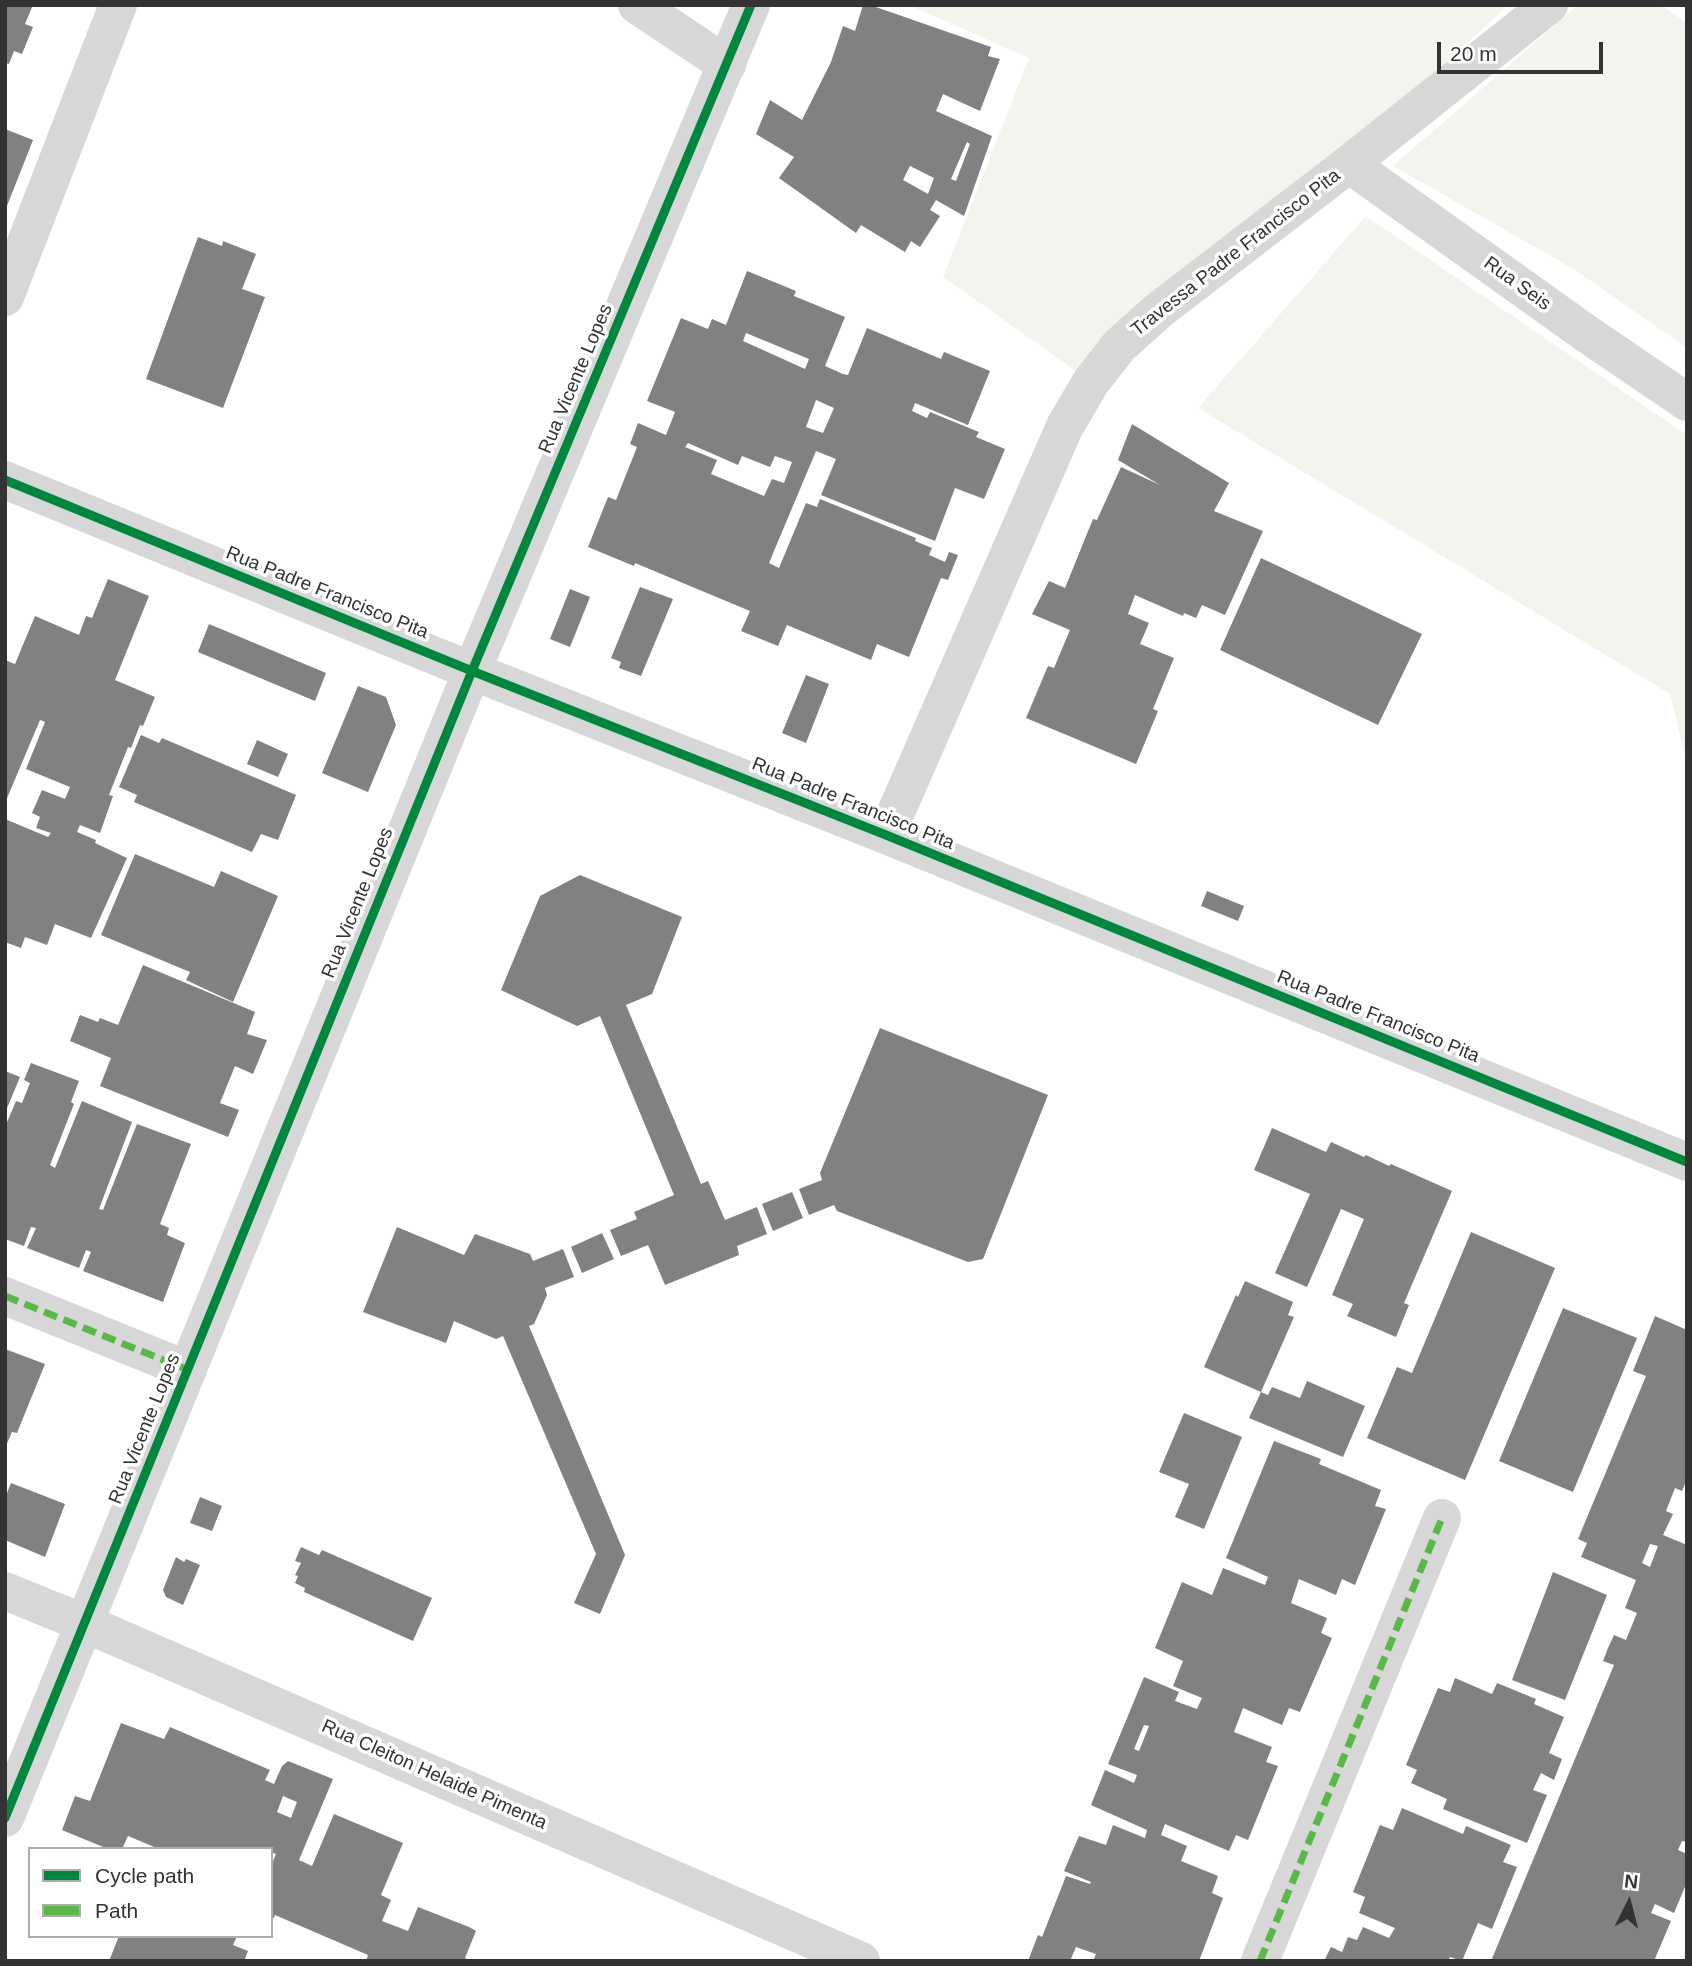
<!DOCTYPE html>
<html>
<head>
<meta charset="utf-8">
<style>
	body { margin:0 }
	#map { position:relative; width:1692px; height:1966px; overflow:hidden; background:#fff; font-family:Arial,sans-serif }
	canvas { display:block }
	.frame { position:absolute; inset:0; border:7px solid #333; pointer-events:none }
	.legend { position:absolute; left:28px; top:1847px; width:245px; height:91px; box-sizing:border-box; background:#fff; border:2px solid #adadad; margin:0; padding:9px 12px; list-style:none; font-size:21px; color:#333 }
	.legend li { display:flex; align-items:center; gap:14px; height:35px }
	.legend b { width:35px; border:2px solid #adadad }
	.north { position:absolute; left:1594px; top:1868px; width:70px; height:70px; -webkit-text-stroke:5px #fff; paint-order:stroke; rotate:6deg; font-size:19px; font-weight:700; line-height:28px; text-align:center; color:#333 }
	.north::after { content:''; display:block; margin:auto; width:24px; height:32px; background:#333; clip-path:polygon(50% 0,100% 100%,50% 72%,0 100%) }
	.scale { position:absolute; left:1437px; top:42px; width:166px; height:32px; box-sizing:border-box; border:4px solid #333; border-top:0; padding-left:9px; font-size:21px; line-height:24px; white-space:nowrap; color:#333; -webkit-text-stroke:5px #fff; paint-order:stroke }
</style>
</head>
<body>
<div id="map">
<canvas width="1692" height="1966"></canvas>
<div class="frame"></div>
<ul class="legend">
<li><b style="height:9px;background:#00873e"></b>Cycle path</li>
<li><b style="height:9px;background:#58b947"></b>Path</li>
</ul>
<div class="north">N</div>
<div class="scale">20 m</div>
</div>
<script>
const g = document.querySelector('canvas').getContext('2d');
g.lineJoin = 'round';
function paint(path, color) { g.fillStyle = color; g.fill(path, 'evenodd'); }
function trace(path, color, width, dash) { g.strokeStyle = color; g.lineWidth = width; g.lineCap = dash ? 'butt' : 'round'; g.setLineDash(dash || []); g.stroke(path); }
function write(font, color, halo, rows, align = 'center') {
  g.font = font + ' Arial,sans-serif'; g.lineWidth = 7; g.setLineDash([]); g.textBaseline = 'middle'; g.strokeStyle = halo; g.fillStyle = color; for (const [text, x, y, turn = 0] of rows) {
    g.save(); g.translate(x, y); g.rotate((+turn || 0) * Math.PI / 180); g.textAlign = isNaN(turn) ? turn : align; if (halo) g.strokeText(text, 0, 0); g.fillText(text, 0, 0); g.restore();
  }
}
paint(new Path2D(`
	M909 5H1509L1354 145 1076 371 943 277 1029 58Z
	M1578 5H1660L1687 23V348L1575 270 1393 166Z
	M1366 216 1687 435V764L1670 694 1198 408Z`), '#f1f5ed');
paint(new Path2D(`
	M5 5H33L25 24 33 27 22 54 14 51 9 64 5 63Z
	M863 5H870L991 47 988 56 1000 59 980 111 943 94 936 111 992 136 964 216 936 200 930 210 940 216 920 247 911 241 905 252 861 225 856 233 779 178 794 157 756 134 770 100 802 120 831 62 843 26 855 31ZM967 142 970 144 956 181 951 179ZM910 166 934 178 928 194 903 180Z
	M5 129 33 140 5 211Z
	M198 237 222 246 223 241 256 254 242 289 265 297 223 408 146 379Z
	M747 271 796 291 794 296 845 317 825 366 843 374 848 375 867 328 941 359 944 352 990 371 968 425 915 403 912 411 927 418 930 412 979 432 976 437 1005 449 984 499 955 488 935 541 821 495 836 459 816 451 769 563 779 568 806 503 817 507 820 499 916 538 915 541 932 548 929 555 945 562 949 552 958 555 948 580 941 578 909 657 877 644 871 660 787 625 778 646 741 631 750 611 635 563 634 566 588 547 608 497 616 500 637 447 630 444 638 423 666 435 675 412 647 401 681 318 708 329 712 319 726 325ZM746 333 809 359 805 369 743 341ZM816 400 834 408 823 433 806 427ZM688 443 738 465 742 456 770 467 775 456 792 462 784 483 772 479 764 496 711 474 717 460 685 447Z
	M1132 424 1229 483 1214 511 1263 531 1225 615 1202 605 1196 618 1184 613 1183 616 1135 595 1128 614 1149 623 1140 644 1174 658 1153 709 1158 711 1136 764 1026 718 1048 666 1054 668 1070 630 1032 614 1049 581 1065 588 1093 519 1097 520 1121 467 1160 485 1118 460Z
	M1261 558 1422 634 1378 725 1220 650Z
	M108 579 149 596 115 680 155 697 143 726 140 725 131 748 128 747 109 795 113 796 100 833 80 825 77 832 96 840 95 843 127 858 91 938 55 924 47 945 25 937 21 948 5 942V819L48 837 51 833 36 828 40 817 32 813 42 790 65 799 70 787 26 769 45 722 40 720 5 803V660L15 664 35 616 79 635 86 616 92 618Z
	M640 587 673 599 641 676 619 668 621 662 611 658Z
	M570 589 590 597 570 647 550 639Z
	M209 624 326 673 315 701 198 652Z
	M806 675 829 684 806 743 782 733Z
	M358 686 386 697 396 725 368 792 322 773Z
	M141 735 159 743 162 738 296 795 278 840 261 834 252 852 134 802 137 795 119 787Z
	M257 740 288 754 278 777 247 764Z
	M135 854 214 887 221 871 278 896 233 1002 186 980 190 972 101 935Z
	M580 875 682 917 652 994 626 1005 701 1184 708 1181 725 1220 757 1207 767 1234 737 1246 739 1255 665 1285 648 1245 621 1256 610 1230 637 1219 634 1212 674 1195 600 1016 577 1026 501 990 540 896Z
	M1207 891 1244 906 1238 921 1201 906Z
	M143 965 255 1012 247 1034 267 1040 253 1074 235 1066 220 1103 239 1110 228 1137 100 1086 111 1058 70 1041 80 1015 98 1022 100 1018 118 1025Z
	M880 1028 1048 1095 983 1259 968 1262 837 1211 834 1205 809 1215 799 1189 822 1180 820 1173Z
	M31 1063 79 1081 71 1102 74 1104 50 1165 55 1168 82 1101 132 1122 99 1209 103 1210 137 1124 191 1144 160 1224 169 1228 167 1235 185 1243 163 1302 83 1271 91 1252 86 1250 79 1268 27 1248 36 1228 31 1227 24 1246 5 1239V1127L16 1101 22 1103 30 1083 24 1080Z
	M5 1071 20 1077 5 1113Z
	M1272 1128 1326 1152 1331 1142 1364 1157 1366 1155 1389 1166 1391 1164 1452 1191 1404 1303 1409 1305 1396 1337 1347 1316 1353 1304 1332 1295 1364 1219 1341 1209 1307 1287 1275 1273 1310 1194 1254 1170Z
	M792 1192 803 1218 773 1231 762 1204Z
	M397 1227 464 1255 475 1234 530 1254 533 1261 563 1249 574 1277 545 1288 547 1295 534 1324 529 1326 625 1555 600 1614 574 1603 596 1554 503 1336 496 1339 454 1321 446 1343 363 1312Z
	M1471 1232 1555 1268 1465 1480 1367 1438 1397 1367 1412 1373Z
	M602 1233 614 1259 582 1273 571 1247Z
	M1245 1281 1293 1302 1288 1315 1294 1317 1261 1392 1204 1367 1236 1295 1238 1297Z
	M1563 1308 1637 1338 1573 1492 1499 1461Z
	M1655 1316 1687 1330V1479L1682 1491 1675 1488 1666 1511 1673 1514 1663 1535 1687 1545V1842L1682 1841 1678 1850 1687 1854V1882L1674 1913 1655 1904 1651 1913 1671 1921 1654 1961H1491L1614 1665 1603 1661 1608 1648 1614 1635 1626 1640 1637 1613 1625 1608 1636 1580 1581 1557 1587 1543 1578 1539 1646 1376 1633 1371ZM1650 1544 1658 1546 1650 1567 1642 1563Z
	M5 1349 45 1364 17 1433 12 1432 5 1448Z
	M1307 1381 1365 1406 1343 1457 1249 1418 1261 1392 1268 1395 1272 1387 1300 1398Z
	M1184 1413 1242 1437 1204 1529 1175 1517 1189 1484 1159 1472Z
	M1274 1441 1321 1459 1319 1464 1381 1490 1375 1506 1386 1509 1355 1585 1342 1579 1336 1595 1299 1579 1291 1603 1327 1618 1321 1633 1332 1638 1300 1712 1289 1708 1282 1725 1243 1708 1234 1732 1272 1747 1266 1762 1278 1766 1248 1840 1236 1835 1229 1851 1165 1824 1161 1835 1187 1846 1181 1861 1218 1876 1212 1893 1223 1898 1199 1961H1093L1096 1954 1076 1947 1070 1961H1028L1038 1935 1042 1937 1066 1876 1090 1884 1091 1882 1064 1871 1079 1836 1106 1845 1113 1825 1145 1838 1147 1830 1091 1805 1105 1770 1134 1783 1137 1775 1108 1764 1144 1677 1179 1692 1175 1701 1197 1709 1202 1698 1173 1686 1183 1661 1155 1648 1182 1582 1212 1595 1223 1568 1265 1585 1268 1577 1226 1558ZM1144 1725 1149 1726 1139 1751 1134 1749Z
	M11 1483 65 1504 45 1557 5 1540V1498Z
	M200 1497 222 1506 212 1531 190 1523Z
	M301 1547 319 1555 322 1550 432 1598 413 1641 304 1592 305 1588 295 1583 298 1576 295 1575 301 1563 295 1561Z
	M176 1557 184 1562 186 1559 200 1565 183 1605 166 1597 163 1590Z
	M1553 1572 1607 1595 1565 1700 1512 1680Z
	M1455 1678 1492 1694 1497 1683 1536 1699 1534 1704 1564 1717 1549 1753 1562 1759 1554 1780 1541 1773 1533 1790 1547 1795 1527 1843 1443 1809 1447 1799 1411 1783 1417 1770 1406 1765 1438 1688 1450 1692Z
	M121 1723 164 1739 170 1727 270 1770 265 1780 274 1784 282 1766 288 1761 333 1779 299 1860 312 1866 334 1814 403 1843 381 1895 391 1900 382 1921 408 1931 418 1907 469 1927 476 1931 465 1958 471 1961H366L368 1955 275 1915 274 1918 271 1917V1866L276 1854 271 1852V1849H159L128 1836 122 1849H108L62 1830 75 1796 90 1801ZM283 1796 297 1802 291 1818 277 1812Z
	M1402 1808 1463 1834 1466 1826 1511 1845 1503 1862 1517 1867 1492 1929 1478 1923 1462 1961 1450 1957 1448 1961H1324L1331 1947 1342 1952 1348 1937 1357 1940 1363 1927 1389 1938 1395 1928 1359 1913 1365 1897 1353 1892 1380 1825 1393 1830Z
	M119 1936H237L233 1945 248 1951 244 1961H109Z`), '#818181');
trace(new Path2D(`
	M637 5 727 65
	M1349 164 1587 334 1687 402
	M5 297 118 5
	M5 480 472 671 886 835 1687 1162
	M886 835 1065 426 1091 382 1119 346 1158 311 1349 164 1549 5
	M5 1296 188 1370
	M5 1591 84 1623 861 1961
	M5 1818 472 671 751 5
	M1260 1961 1442 1518`), '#d7d7d7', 38);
trace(new Path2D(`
	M5 1296 188 1370
	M1260 1961 1442 1518`), '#58b947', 7, [14, 7]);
trace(new Path2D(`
	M5 480 472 671 886 835 1687 1162
	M5 1818 472 671 751 5`), '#00873e', 9);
write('19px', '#333', '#fff', [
	["Travessa Padre Francisco Pita",1236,253,-38],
	["Rua Seis",1517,284,36],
	["Rua Vicente Lopes",576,379,-67],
	["Rua Padre Francisco Pita",327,593,22],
	["Rua Padre Francisco Pita",853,804,22],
	["Rua Vicente Lopes",358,903,-68],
	["Rua Padre Francisco Pita",1378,1017,22],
	["Rua Vicente Lopes",145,1429,-68],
	["Rua Cleiton Helaide Pimenta",434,1775,24]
]);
</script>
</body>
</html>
